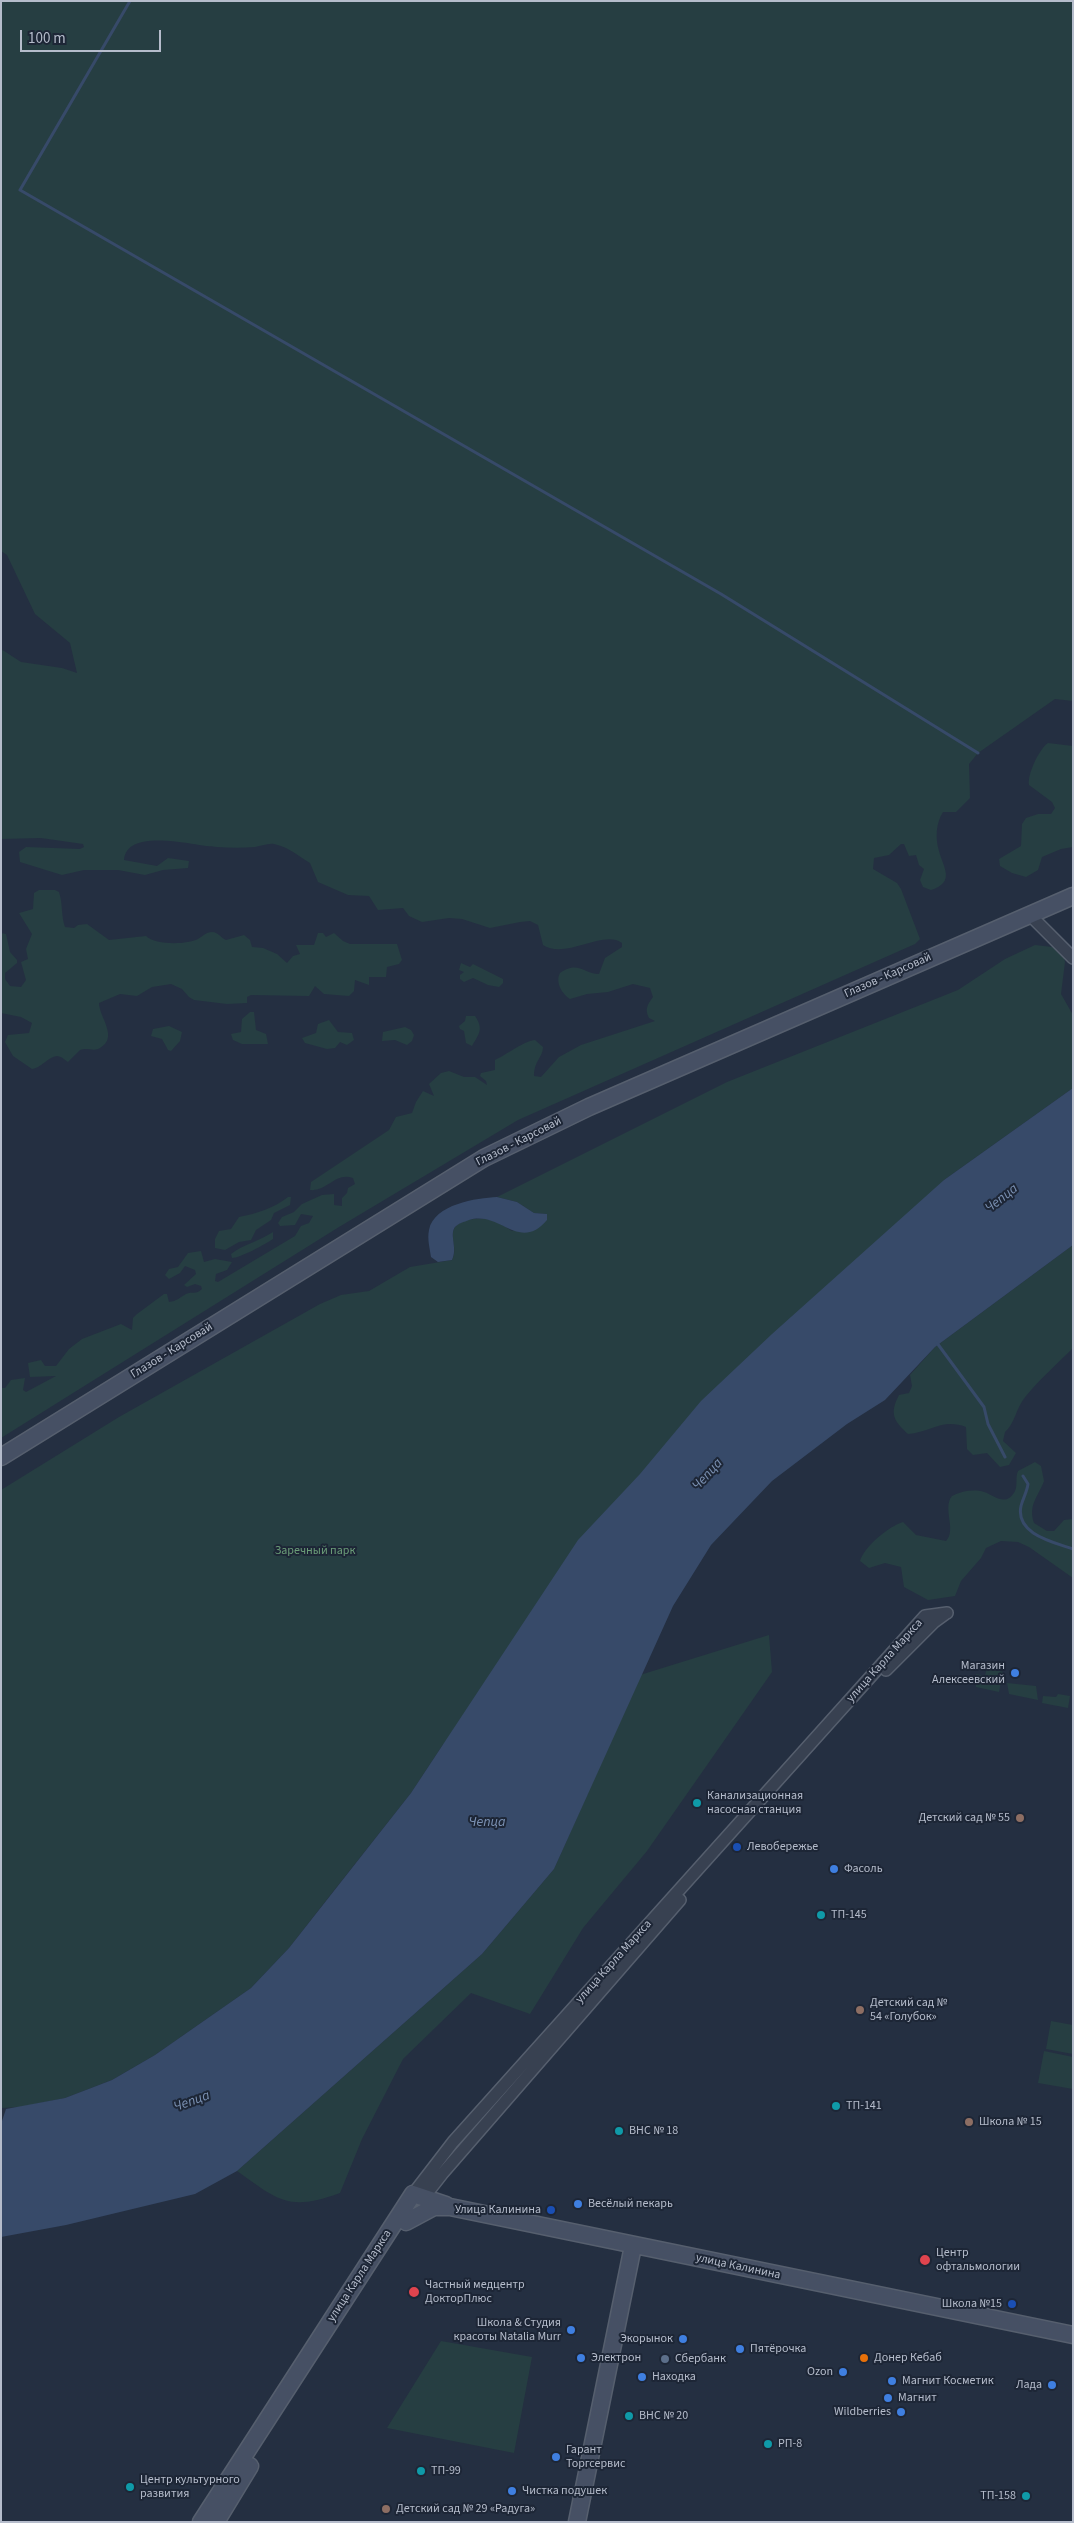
<!DOCTYPE html>
<html>
<head>
<meta charset="utf-8">
<style>
	body { margin:0 }
	#map { position:relative; width:1074px; height:2523px; overflow:hidden; background:#242f41; font-family:"Source Sans 3",sans-serif }
	canvas { display:block }
	.frame { position:absolute; inset:0; border:2px solid #b5bccb; pointer-events:none }
	.scale { position:absolute; left:20px; top:30px; width:141px; height:22px; box-sizing:border-box; border:2px solid #b5bccb; border-top:0; padding-left:6px; font-size:15px; line-height:18px; white-space:nowrap; color:#b5bccb; -webkit-text-stroke:4px #1d2636; paint-order:stroke }
</style>
</head>
<body>
<div id="map">
<canvas width="1074" height="2523"></canvas>
<div class="frame"></div>
<div class="scale">100 m</div>
</div>
<script>
const g = document.querySelector('canvas').getContext('2d');
g.lineJoin = 'round';
function paint(path, color) { g.fillStyle = color; g.fill(path, 'evenodd'); }
function trace(path, color, width, dash) { g.strokeStyle = color; g.lineWidth = width; g.lineCap = dash ? 'butt' : 'round'; g.setLineDash(dash || []); g.stroke(path); }
function write(font, color, halo, rows, align = 'center') {
  g.font = font + ' "Source Sans 3",sans-serif'; g.lineWidth = 4; g.setLineDash([]); g.textBaseline = 'middle'; g.strokeStyle = halo; g.fillStyle = color; for (const [text, x, y, turn = 0] of rows) {
    g.save(); g.translate(x, y); g.rotate((+turn || 0) * Math.PI / 180); g.textAlign = isNaN(turn) ? turn : align; if (halo) g.strokeText(text, 0, 0); g.fillText(text, 0, 0); g.restore();
  }
}
paint(new Path2D(`
	M1 1H1073V701L1055 699 978 753 969 764 970 798 956 812H943C936 823 935 838 939 851 943 867 956 882 931 890L923 887 920 880 924 869 919 865 916 855 909 856 904 844H901L889 855 874 858 873 869 897 883 901 889 920 939 915 944 518 1120 339 1227 1 1438V1388H5L11 1380 25 1378 23 1390 26 1392 56 1376 30 1377 28 1363 41 1360 45 1366H56L69 1349 82 1339 121 1324 132 1330 133 1318 137 1314 164 1294H167L169 1302C177 1301 179 1298 186 1294 192 1291 196 1295 202 1289L201 1286 195 1284 187 1287 184 1285 196 1274 195 1270 185 1266 180 1273 169 1279 165 1275 169 1269 178 1267 188 1253 201 1251 204 1262 215 1259 232 1262 227 1270 216 1274 215 1281 218 1282 295 1236 301 1226 309 1223 313 1216 301 1214 295 1225 280 1226 278 1223 282 1217 294 1212 302 1204 322 1195 334 1194V1205L342 1206V1198L347 1193 348 1188 355 1184 353 1178C335 1172 327 1192 310 1190L311 1182 389 1130 396 1117 412 1113 416 1102 423 1091 434 1096 429 1084 441 1073 449 1071 464 1077H475L487 1085 486 1081 480 1076 481 1073 495 1070V1060C504 1056 526 1040 535 1040L543 1047C543 1057 534 1061 534 1076L541 1077 559 1057 581 1045 655 1021 649 1018C644 1009 648 1004 653 997L650 988 633 984 608 992 587 994 570 999C562 994 555 982 560 973 578 960 584 974 599 974L605 958 622 947V943C603 929 566 960 543 945L538 925 530 921 520 922 490 928 462 919 449 918 422 922 409 916 403 908 378 910 369 896 348 895 318 882 310 863C298 856 289 847 274 844 268 843 262 846 255 847 243 848 230 848 217 847 197 847 127 826 124 860L157 866 168 858 189 861 188 868 163 870 145 875 118 870H84L62 875 20 862 19 852 26 847 80 849 84 847 83 844 41 838 1 839V649L21 662 62 668 77 673 70 643 35 614 7 555 1 551Z
	M1048 743 1073 746V847L1061 849 1042 857 1038 870 1026 877 1012 873 1000 866 999 859 1021 846 1022 824 1026 818 1038 814H1051L1055 808 1052 802 1029 785C1027 775 1039 749 1048 743Z
	M39 890H55L59 892C63 904 61 916 65 927L74 928 78 925 87 924 109 940 146 936C155 945 186 945 198 939 203 936 206 932 212 932 218 932 221 938 226 940L244 935 250 940 252 947 263 948 277 954 287 963 293 956 300 954 296 945H314L318 933H323L326 937 334 933 343 941 350 944H397L402 960 399 964 387 967 386 977H369V985L355 980 354 991 349 996 324 994 315 986 309 996 251 995 247 997V1003L227 1004 194 1000 189 997 182 989 171 984 152 987 137 996 120 994 99 1003C99 1017 119 1037 100 1048 94 1052 87 1047 80 1050L68 1062C65 1060 61 1056 57 1056 48 1057 41 1068 32 1069L13 1056 5 1042 8 1035 29 1033 32 1023 21 1017 1 1013V933L6 934 10 952 17 960V963L5 973V979L10 986 21 987 26 980 21 962 28 959 26 949 32 934 19 913 33 909 34 893Z
	M1035 945 1052 947 1063 954 1065 962 1061 994 1073 1015V1088L944 1180 442 1746 411 1793 328 1898 289 1948 251 1988 155 2055 112 2080 65 2098 21 2107 1 2108V1490L119 1417 320 1304 341 1295 369 1291 410 1267 452 1260C457 1250 452 1244 453 1233 454 1218 484 1216 495 1221 501 1223 507 1228 512 1231L546 1214 534 1213 517 1202 497 1197 727 1082 958 990 1005 959Z
	M461 963 470 967 473 964 503 979V983L499 987 488 985 473 978 464 982 460 979V975L464 972 459 970Z
	M250 1012H254L256 1030 266 1034 268 1044H242L233 1040 231 1034 241 1032 242 1019Z
	M466 1016H475C484 1029 479 1034 472 1046L466 1043 464 1031 460 1029 459 1026 465 1021Z
	M329 1020 338 1032 352 1033 354 1040 347 1045 340 1042 335 1048 327 1049 305 1043 302 1038 316 1033 318 1024Z
	M169 1026 182 1032 180 1041 171 1051 168 1050 162 1039 151 1036 153 1029Z
	M405 1027 411 1030 414 1035 412 1041 407 1045 395 1040 382 1041 383 1032Z
	M288 1197H291L290 1205 274 1213 271 1220 256 1230 251 1240 239 1242 225 1250 215 1248V1239L219 1231 231 1229 239 1217C258 1213 272 1209 288 1197Z
	M273 1232V1239C266 1244 240 1258 232 1258L231 1254C244 1244 260 1241 273 1232Z
	M1073 1245V1348C1057 1364 1040 1379 1026 1396 1016 1407 1015 1424 1005 1432L1003 1441 1016 1453 1009 1465 1000 1467 987 1453 973 1455 967 1449 966 1427C943 1418 931 1432 908 1434 894 1421 889 1414 899 1395L909 1393 912 1386 910 1375 935 1347Z
	M1035 1462 1041 1466 1044 1481C1038 1497 1028 1505 1034 1523L1047 1531H1054L1064 1520 1073 1519V1578L1029 1547 1018 1542 1001 1541 986 1548 981 1558 961 1581 955 1596 928 1600 904 1587 901 1567 885 1563 869 1568 860 1561C864 1547 889 1526 903 1522L916 1535 946 1541C957 1530 942 1508 952 1496 961 1491 974 1489 984 1492 994 1495 1006 1508 1015 1491 1018 1484 1015 1478 1018 1471Z
	M769 1635 772 1672 647 1851 583 1928 530 2014 471 1993 403 2059 362 2139 340 2193C288 2212 278 2200 237 2171L482 1954 554 1869 640 1675Z
	M987 1667 1003 1672 999 1692 976 1687V1674L985 1676Z
	M1007 1683 1036 1686 1038 1700 1009 1694Z
	M1058 1694 1070 1696 1068 1708 1042 1703 1043 1696 1056 1697Z
	M1051 2021 1073 2025V2054L1046 2049Z
	M1044 2051 1073 2057V2089L1038 2083Z
	M441 2341 532 2357 514 2453 387 2428Z`), '#263e42');
paint(new Path2D(`
	M1073 1088V1245L935 1347 885 1400 847 1424 772 1481 711 1545 673 1606 554 1869 482 1954 237 2171 195 2194 66 2225 1 2237V2124L6 2109 65 2098 112 2080 155 2055 251 1988 289 1948 411 1793 578 1540 640 1474 701 1401 772 1334 944 1180Z
	M497 1197 517 1202 534 1213 547 1214V1220C519 1253 500 1210 469 1220 464 1222 459 1223 455 1227 449 1235 458 1248 452 1260L438 1262 431 1257C430 1249 427 1239 429 1230 434 1204 477 1198 497 1197Z`), '#374a69');
trace(new Path2D(`
	M130 1 20 190 721 594 978 753
	M937 1343 984 1407 988 1424 1005 1457
	M1023 1476 1028 1484C1027 1492 1023 1498 1021 1506 1015 1534 1053 1542 1073 1549`), '#374a69', 3);
const street = new Path2D(`
	M1030 915 1073 958
	M886 1670 934 1622 945 1614
	M413 2194 453 2142 925 1616 947 1613
	M424 2197 442 2174 680 1900`);
const secondary = new Path2D(`
	M1 1457 484 1158 589 1107 1073 896
	M406 2222 434 2207H450L1073 2335
	M201 2522 413 2194 446 2205
	M216 2522 250 2466
	M577 2522 633 2246`);
trace(street, '#565f6e', 14);
trace(secondary, '#565f6e', 19);
trace(street, '#384151', 11);
trace(secondary, '#465064', 16);
for (const [x, y, r, color] of [
	[1015,1673,5,"#3f7fe0"],
	[697,1803,5,"#0f9aa8"],
	[1020,1818,5,"#8d6e63"],
	[737,1847,5,"#1a4fb4"],
	[834,1869,5,"#3f7fe0"],
	[821,1915,5,"#0f9aa8"],
	[860,2010,5,"#8d6e63"],
	[836,2106,5,"#0f9aa8"],
	[969,2122,5,"#8d6e63"],
	[619,2131,5,"#0f9aa8"],
	[578,2204,5,"#3f7fe0"],
	[551,2210,5,"#1a4fb4"],
	[925,2260,6,"#e0444e"],
	[414,2292,6,"#e0444e"],
	[1012,2304,5,"#1a4fb4"],
	[571,2330,5,"#3f7fe0"],
	[683,2339,5,"#3f7fe0"],
	[740,2349,5,"#3f7fe0"],
	[581,2358,5,"#3f7fe0"],
	[864,2358,5,"#e8710a"],
	[665,2359,5,"#5c6f8a"],
	[843,2372,5,"#3f7fe0"],
	[642,2377,5,"#3f7fe0"],
	[892,2381,5,"#3f7fe0"],
	[1052,2385,5,"#3f7fe0"],
	[888,2398,5,"#3f7fe0"],
	[901,2412,5,"#3f7fe0"],
	[629,2416,5,"#0f9aa8"],
	[768,2444,5,"#0f9aa8"],
	[556,2457,5,"#3f7fe0"],
	[421,2471,5,"#0f9aa8"],
	[130,2487,5,"#0f9aa8"],
	[512,2491,5,"#3f7fe0"],
	[1026,2496,5,"#0f9aa8"],
	[386,2509,5,"#8d6e63"]
]) { const dot = new Path2D(); dot.arc(x, y, r, 0, 2 * Math.PI); g.fillStyle = color; g.fill(dot); trace(dot, '#1d2636', 2); }
write('12px', '#b5bccb', '#1d2636', [
	["Глазов - Карсовай",888,976,-24],
	["Глазов - Карсовай",519,1142,-27],
	["Глазов - Карсовай",172,1351,-32],
	["улица Карла Маркса",885,1661,-48],
	["улица Карла Маркса",614,1962,-48],
	["улица Калинина",738,2267,12],
	["улица Карла Маркса",360,2276,-57]
]);
write('12px', '#6b9d78', '#1d2636', [
	["Заречный парк",315,1551]
]);
write('12px', '#b5bccb', '#1d2636', [
	["Магазин",1005,1666,"right"],
	["Алексеевский",1005,1680,"right"],
	["Канализационная",707,1796],
	["насосная станция",707,1810],
	["Детский сад № 55",1010,1818,"right"],
	["Левобережье",747,1847],
	["Фасоль",844,1869],
	["ТП-145",831,1915],
	["Детский сад №",870,2003],
	["54 «Голубок»",870,2017],
	["ТП-141",846,2106],
	["Школа № 15",979,2122],
	["ВНС № 18",629,2131],
	["Весёлый пекарь",588,2204],
	["Улица Калинина",541,2210,"right"],
	["Центр",936,2253],
	["офтальмологии",936,2267],
	["Частный медцентр",425,2285],
	["ДокторПлюс",425,2299],
	["Школа №15",1002,2304,"right"],
	["Школа & Студия",561,2323,"right"],
	["красоты Natalia Murr",561,2337,"right"],
	["Экорынок",673,2339,"right"],
	["Пятёрочка",750,2349],
	["Электрон",591,2358],
	["Донер Кебаб",874,2358],
	["Сбербанк",675,2359],
	["Ozon",833,2372,"right"],
	["Находка",652,2377],
	["Магнит Косметик",902,2381],
	["Лада",1042,2385,"right"],
	["Магнит",898,2398],
	["Wildberries",891,2412,"right"],
	["ВНС № 20",639,2416],
	["РП-8",778,2444],
	["Гарант",566,2450],
	["Торгсервис",566,2464],
	["ТП-99",431,2471],
	["Центр культурного",140,2480],
	["развития",140,2494],
	["Чистка подушек",522,2491],
	["ТП-158",1016,2496,"right"],
	["Детский сад № 29 «Радуга»",396,2509]
], 'left');
write('italic 14px', '#7b91b3', '#1d2636', [
	["Чепца",1002,1199,-38],
	["Чепца",708,1475,-48],
	["Чепца",487,1823],
	["Чепца",192,2102,-20]
]);
</script>
</body>
</html>
